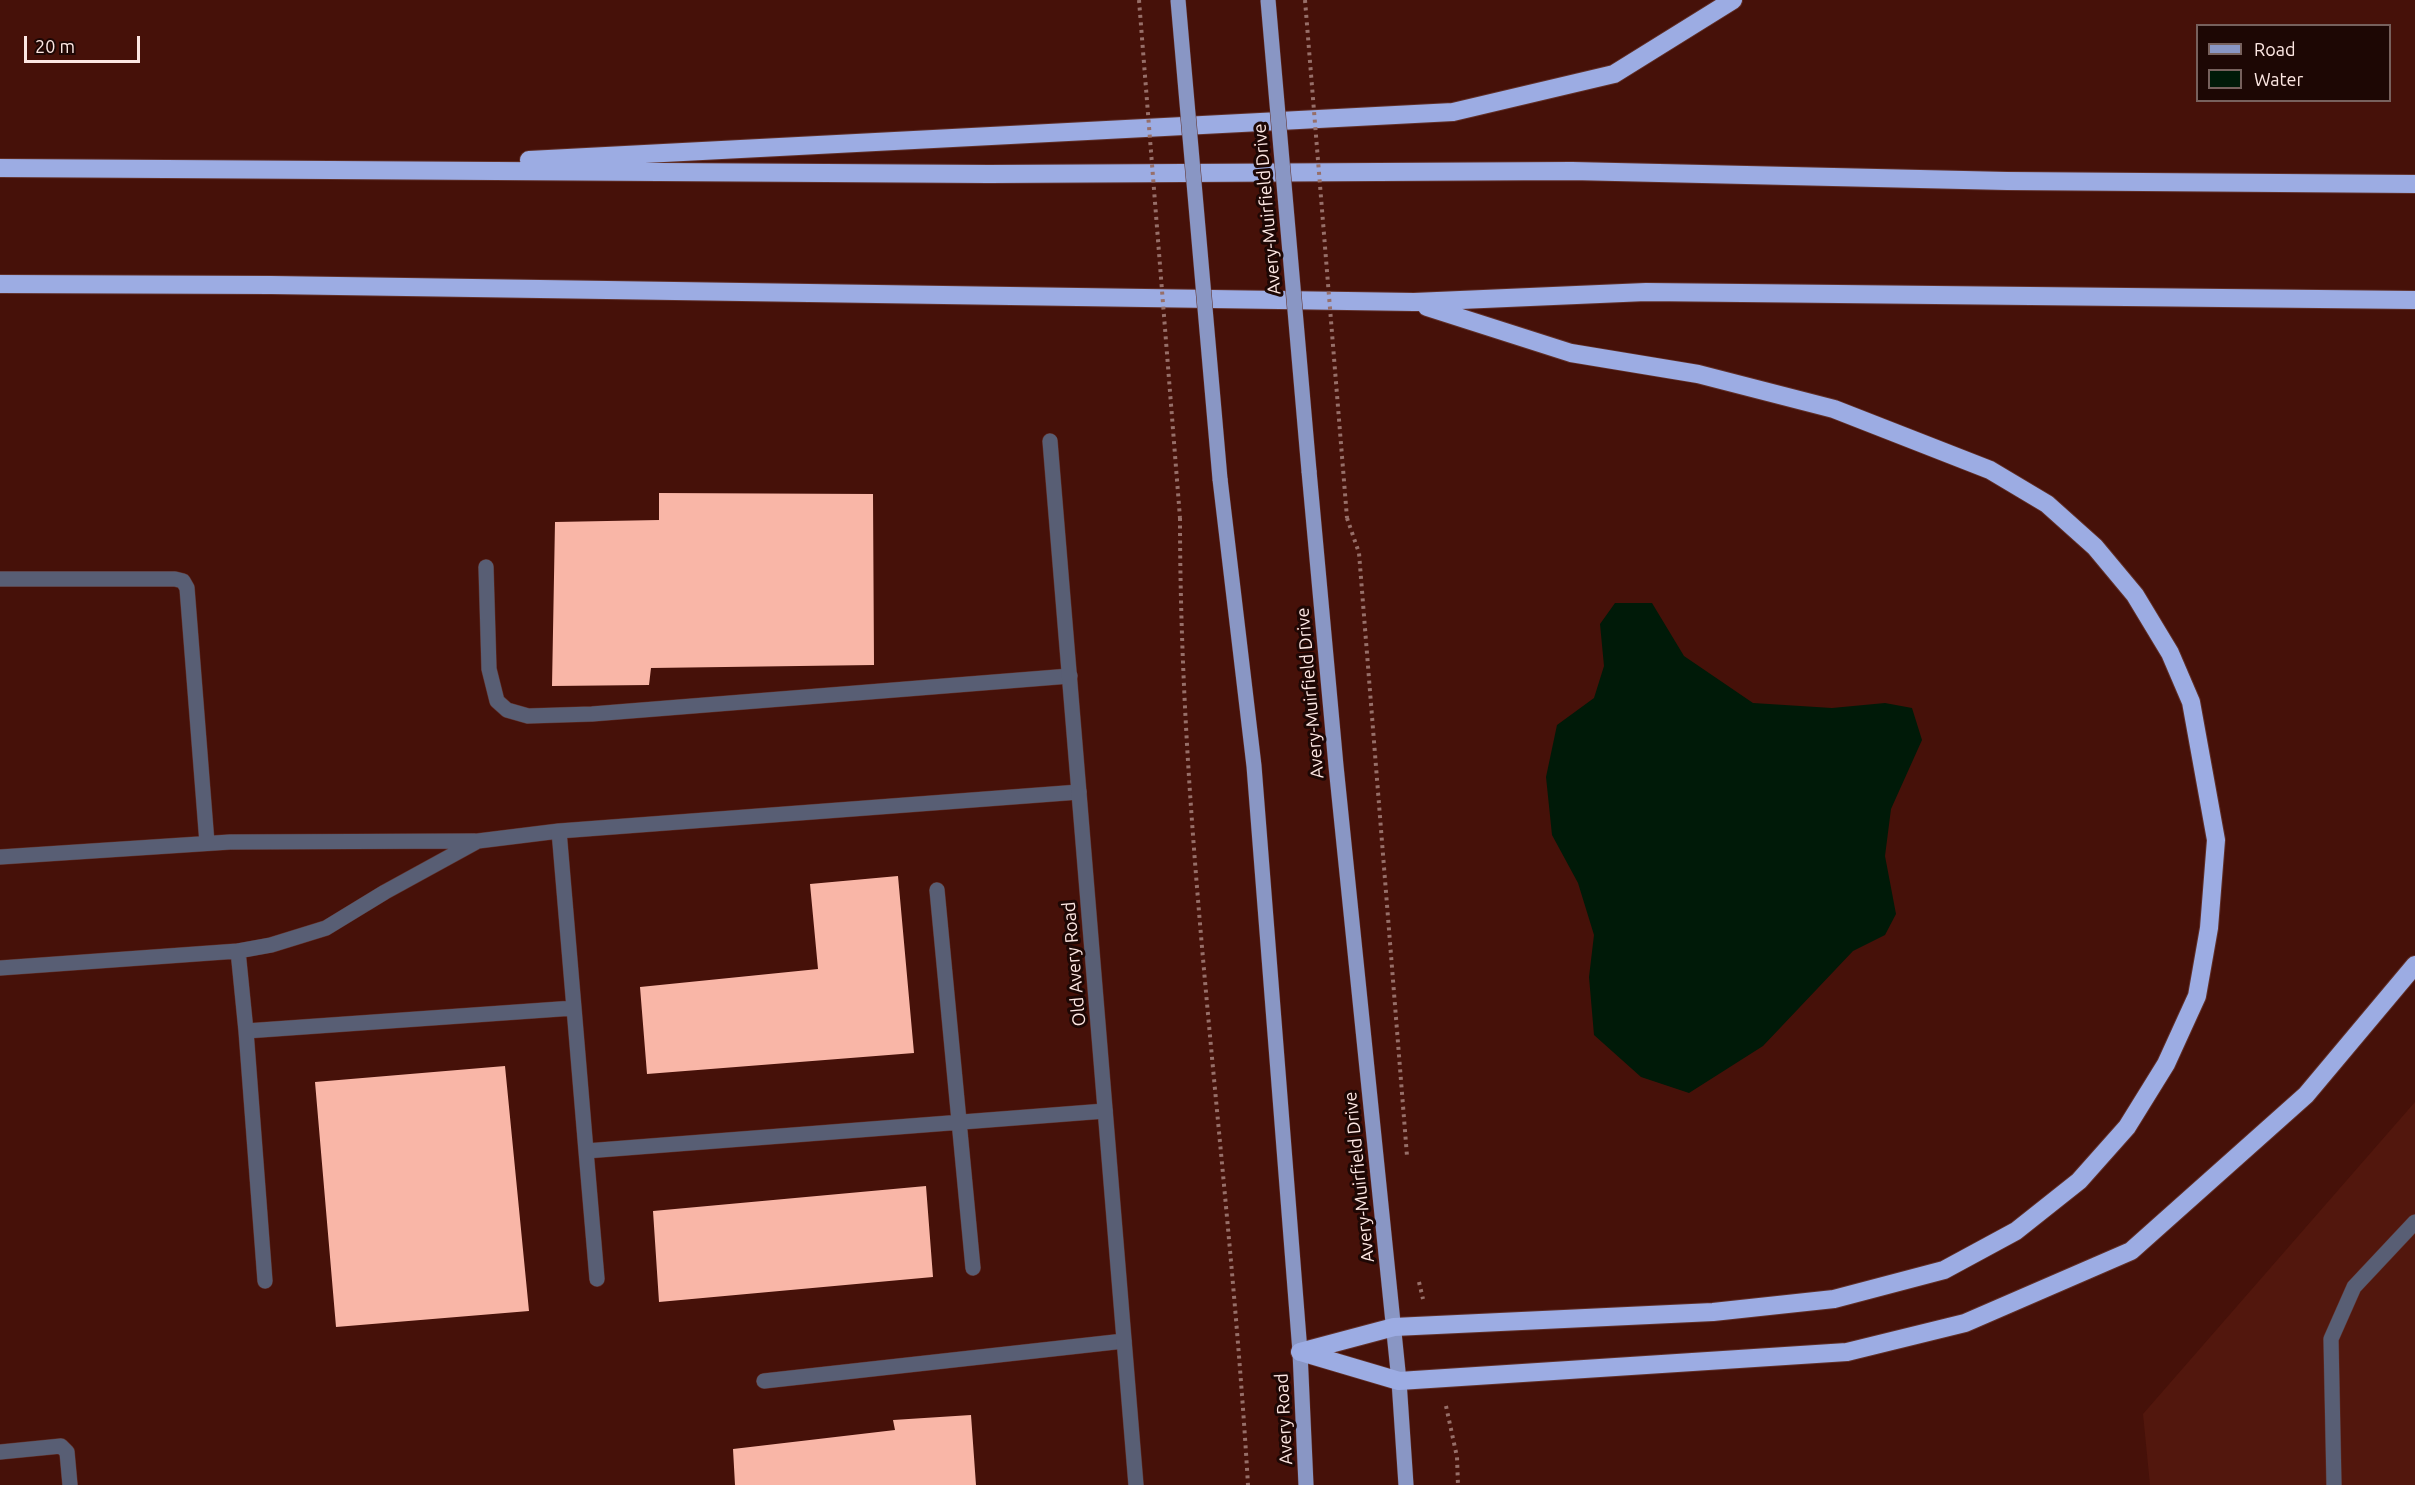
<!DOCTYPE html>
<html>
<head>
<meta charset="utf-8">
<style>
	body { margin:0 }
	#map { position:relative; width:2415px; height:1485px; overflow:hidden; background:#461109; font-family:Ubuntu,sans-serif }
	canvas { display:block }
	.legend { position:absolute; left:2196px; top:24px; width:195px; height:78px; box-sizing:border-box; background:#1d0704; border:2px solid #77615d; margin:0; padding:8px 10px; list-style:none; font-size:18px; color:#fde7e3 }
	.legend li { display:flex; align-items:center; gap:12px; height:30px }
	.legend b { width:30px; border:2px solid #77615d }
	.scale { position:absolute; left:24px; top:36px; width:116px; height:27px; box-sizing:border-box; border:3px solid #fde7e3; border-top:0; padding-left:8px; font-size:18px; line-height:21px; white-space:nowrap; color:#fde7e3; -webkit-text-stroke:4px #1d0704; paint-order:stroke }
</style>
</head>
<body>
<div id="map">
<canvas width="2415" height="1485"></canvas>
<ul class="legend">
<li><b style="height:8px;background:#8996c4"></b>Road</li>
<li><b style="height:16px;background:#001a08"></b>Water</li>
</ul>
<div class="scale">20 m</div>
</div>
<script>
const g = document.querySelector('canvas').getContext('2d');
g.lineJoin = 'round';
function paint(path, color) { g.fillStyle = color; g.fill(path, 'evenodd'); }
function trace(path, color, width, dash) { g.strokeStyle = color; g.lineWidth = width; g.lineCap = dash ? 'butt' : 'round'; g.setLineDash(dash || []); g.stroke(path); }
function write(font, color, halo, rows, align = 'center') {
  g.font = font + ' Ubuntu,sans-serif'; g.lineWidth = 6; g.setLineDash([]); g.textBaseline = 'middle'; g.strokeStyle = halo; g.fillStyle = color; for (const [text, x, y, turn = 0] of rows) {
    g.save(); g.translate(x, y); g.rotate((+turn || 0) * Math.PI / 180); g.textAlign = isNaN(turn) ? turn : align; if (halo) g.strokeText(text, 0, 0); g.fillText(text, 0, 0); g.restore();
  }
}
paint(new Path2D(`
	M2415 1102V1485H2150L2143 1414Z`), '#52170d');
paint(new Path2D(`
	M1615 603H1652L1684 656 1753 703 1832 708 1885 703 1912 708 1922 740 1891 809 1885 856 1896 914 1885 935 1853 951 1763 1046 1689 1093 1641 1077 1594 1035 1589 977 1594 935 1578 883 1552 835 1546 777 1557 725 1594 698 1604 666 1600 624Z`), '#001a08');
paint(new Path2D(`
	M659 493 873 494 874 665 651 668 649 685 552 686 555 522 659 520Z
	M898 876 914 1053 647 1074 640 987 818 969 810 884Z
	M505 1066 529 1311 336 1327 315 1082Z
	M926 1186 933 1277 659 1302 653 1211Z
	M971 1415 976 1485H735L733 1449 895 1430 893 1420Z`), '#f9b6a7');
const service = new Path2D(`
	M486 567 489 669 497 701 507 710 528 716 592 714 1070 676
	M0 579H175L183 581 187 588 207 843
	M1079 792 559 831 478 841 385 892 326 928 271 945 238 951 246 1031 574 1008 586 1151 1105 1111
	M559 831 574 1008
	M0 857 230 842 475 841
	M937 890 973 1268
	M0 968 238 951
	M246 1031 265 1281
	M586 1151 597 1279
	M764 1381 1124 1341
	M0 1452 61 1446 67 1452 70 1485
	M2334 1485 2331 1339 2354 1287 2415 1222`);
const minor = new Path2D(`
	M1050 441 1136 1485`);
const primary = new Path2D(`
	M1309 471 1336 766 1399 1381 1406 1485
	M1220 479 1254 766 1300 1352 1306 1485`);
const motorway = new Path2D(`
	M529 160 1453 112 1614 74 1733 0
	M0 168 989 174 1572 171 2007 181 2415 184
	M0 284 271 285 1414 302 1646 292 2415 300
	M1300 1352 1394 1327 1713 1312 1834 1299 1944 1270 2016 1231 2079 1181 2127 1127 2166 1064 2197 996 2209 928 2216 840 2191 702 2170 653 2135 595 2095 547 2047 504 1990 470 1834 409 1698 374 1571 353 1427 307
	M1301 1352 1399 1381 1847 1352 1965 1323 2131 1251 2306 1095 2415 965`);
trace(service, '#602f28', 16);
trace(minor, '#602f28', 16);
trace(primary, '#602f28', 16);
trace(motorway, '#602f28', 20);
trace(new Path2D(`
	M1180 518C1180 842 1229 1162 1248 1485
	M1347 518 1359 553 1407 1156
	M1419 1282 1423 1299
	M1446 1406 1457 1457 1458 1485`), '#976f69', 4, [3, 4.5]);
trace(service, '#585e74', 15);
trace(minor, '#585e74', 15);
trace(primary, '#8996c4', 15);
trace(motorway, '#9cace3', 18);
const primaryBridge = new Path2D(`
	M1178 0 1220 479
	M1268 0 1309 471`);
trace(primaryBridge, '#602f28', 16, []);
trace(new Path2D(`
	M1139 0 1180 518
	M1305 0 1347 518`), '#976f69', 4, [3, 4.5]);
trace(primaryBridge, '#8996c4', 15);
write('18px', '#fde7e3', '#1d0704', [
	["Avery-Muirfield Drive",1267,209,-95],
	["Avery-Muirfield Drive",1310,693,-95],
	["Old Avery Road",1074,964,-95],
	["Avery-Muirfield Drive",1359,1177,-96],
	["Avery Road",1284,1419,-93]
]);
</script>
</body>
</html>
